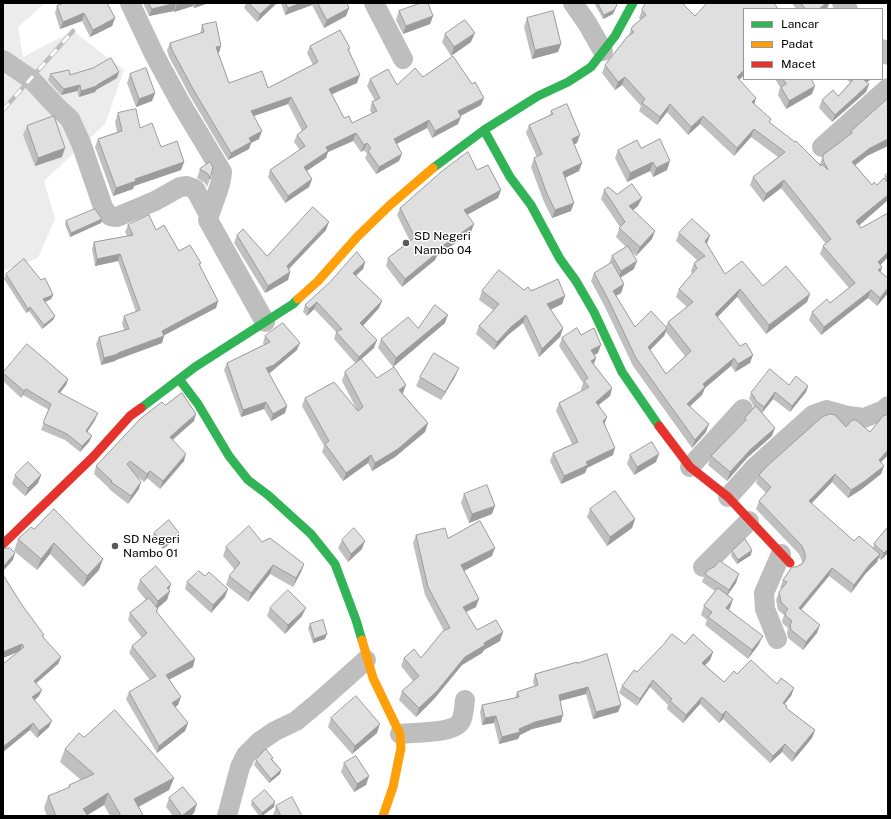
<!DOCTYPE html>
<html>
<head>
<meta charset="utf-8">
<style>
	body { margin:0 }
	#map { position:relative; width:891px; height:819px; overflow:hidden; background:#fff; font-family:"Public Sans",sans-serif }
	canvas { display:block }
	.frame { position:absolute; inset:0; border:4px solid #000; pointer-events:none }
	.legend { position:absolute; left:743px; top:8px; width:140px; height:72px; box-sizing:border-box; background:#fff; border:1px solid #999; margin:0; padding:5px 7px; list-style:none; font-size:12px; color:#000 }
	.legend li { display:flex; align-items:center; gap:8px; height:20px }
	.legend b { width:20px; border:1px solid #999 }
</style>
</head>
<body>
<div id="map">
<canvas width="891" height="819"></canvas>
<div class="frame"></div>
<ul class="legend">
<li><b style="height:5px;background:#30b455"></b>Lancar</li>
<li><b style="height:5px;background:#ff9f0a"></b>Padat</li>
<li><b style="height:5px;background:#e5322d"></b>Macet</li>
</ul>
</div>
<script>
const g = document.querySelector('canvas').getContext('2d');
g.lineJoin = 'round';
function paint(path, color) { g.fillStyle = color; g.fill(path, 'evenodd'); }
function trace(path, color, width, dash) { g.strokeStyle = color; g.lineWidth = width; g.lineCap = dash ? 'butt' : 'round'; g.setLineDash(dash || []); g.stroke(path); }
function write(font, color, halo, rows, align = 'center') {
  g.font = font + ' "Public Sans",sans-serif'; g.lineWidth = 3; g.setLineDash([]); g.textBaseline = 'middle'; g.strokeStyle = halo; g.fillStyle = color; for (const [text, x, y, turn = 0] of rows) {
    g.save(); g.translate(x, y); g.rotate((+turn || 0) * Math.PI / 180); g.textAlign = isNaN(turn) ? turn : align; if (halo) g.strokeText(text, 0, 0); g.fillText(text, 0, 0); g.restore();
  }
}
paint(new Path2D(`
	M3 3H45L18 27 23 57 73 31 124 70 105 124 44 181 55 219 38 258 3 271Z`), '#ececec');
trace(new Path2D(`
	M130 3 154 54 180 102 222 172C221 190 212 203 208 220L265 322
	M374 3 403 59
	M573 3 587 23 603 51
	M842 3 848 9
	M882 49 888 55
	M3 60 31 79 57 107 70 119 81 143 103 207C107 214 109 217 117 217L155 201 180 187 187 186 195 189 209 215
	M822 147 888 88
	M690 467 743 409
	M728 497 755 467 813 415 827 410 848 416 864 418 884 410 888 406
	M703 567 749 521
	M777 639 765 609 764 593 781 554
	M400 734C414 732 454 734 461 721 464 715 464 707 465 700
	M227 816 240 767 246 755 259 742 275 731 296 721 320 701 366 660`), '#bebebe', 20);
trace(new Path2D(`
	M484 130 510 177 531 205 560 259 576 281 594 312 622 372 659 426
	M433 168 484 130 538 96 568 82 591 67 615 36 633 3
	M179 379 198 404 229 456 248 480 268 495 311 534 335 564 356 620 362 640
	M141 408 195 367 293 304 298 299`), '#30b455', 9);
trace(new Path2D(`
	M298 299 318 281 357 237 390 205 433 168
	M362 640 373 678 400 734 401 748 393 787 383 816`), '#ff9f0a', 9);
trace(new Path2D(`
	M659 426 690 467 728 497 790 563
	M3 544 93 457 130 416 141 408`), '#e5322d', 9);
const rail = new Path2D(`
	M3 110 73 31`);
trace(rail, '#bebebe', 4.5);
trace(rail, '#fff', 3, [9]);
paint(new Path2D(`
	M143 3H209L194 8 193 6 174 12V11L149 16Z
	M246 3H277L257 22 244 8Z
	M281 3H347L349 8 346 16 324 28 312 5 285 15Z
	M594 3H615V10L613 14 603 19Z
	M792 3H829L828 7 826 9H796Z
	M57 6 115 18 112 26 90 37 82 21 60 29 55 13Z
	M642 10 695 16 744 75 739 80 754 104 770 123 820 164 823 155 850 135 851 131 888 98 867 156 855 165 872 185H877L885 178 888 173V200L859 225 882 267 881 272 888 278V293L877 306 868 298 821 335 809 320 812 312 830 303 849 288 820 254 823 246 826 244 781 188 763 202 750 185 753 177 778 157 751 137 734 156 700 124 688 135 667 112 657 125 639 111 641 106 622 85 615 90 602 73 605 65 629 35 631 29 640 20 639 18Z
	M399 11 433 16 430 24 403 34 396 20Z
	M527 18 561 44 558 52 532 59 524 27Z
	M202 25 219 53H218L229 83 268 88 313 65 307 53 310 46 350 48 349 50 357 83 331 94 344 118 352 123 372 114 370 110 372 102 375 101 367 86 370 79 397 85 423 77 481 105 460 116 458 124 432 138 427 128 396 144 399 161 376 174 365 158 367 154 364 150 361 152 353 141 328 152 326 158 306 171 312 179 309 187 285 203 268 177 270 170 300 150 294 142 297 135 302 131 288 104 254 116 259 139 251 143 249 149 228 160 190 96 169 57 167 50 170 43 200 34Z
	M445 34 471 42 451 56 442 42Z
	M50 74 70 75 117 78 96 90 95 92 79 97 77 91 61 95 48 80Z
	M130 74 155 93 152 101 136 107 127 83Z
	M775 79H811L812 94 786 109 778 95 780 87Z
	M847 79H872L867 82 869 84 866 92 832 122 819 108 822 100 838 96 850 83Z
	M551 111 577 143 574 145 582 163 579 171 565 178 571 211 552 218 544 202 531 167 534 158 537 157 526 133 529 125 550 115Z
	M118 113 140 128 161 147 184 162 181 170 134 186 133 189 113 196 95 147 98 139 117 132 115 122Z
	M27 126 62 157 35 166 23 135Z
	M641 148 667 170 653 177 650 171 627 182 615 158 618 150Z
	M210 162V179L207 187 205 183 197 178 200 169Z
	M477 170 501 190 498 198 467 215 471 232 437 256 435 260 402 287 386 266 388 258 410 241 397 215 400 208Z
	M604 190 617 194 638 206 633 210 652 239 636 256 631 251 634 269 620 278 624 284 621 293 616 296 635 327 666 326 668 322 687 307 676 297 679 289 692 274 691 271 694 263 697 260 676 241 679 233 710 235 707 244 725 274 763 286 810 294 807 302 766 334 737 297 717 317 750 363 735 372 731 366 705 388 702 395 690 406 706 432 692 448 633 366 605 307 591 281 594 273 609 264 612 256 626 247 616 237 620 227 601 199ZM666 332 685 356 666 374 650 350 664 336Z
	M102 219 101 223 70 237 65 225 66 221Z
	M128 225 156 230 179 251 201 263 200 266 218 301 216 308 164 335 162 343 116 360 115 361 101 365 96 344 99 337 124 330 122 323 124 316 136 312 118 261 95 266 92 249 94 242 127 236 125 232Z
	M326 230 289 269 290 272 288 280 265 293 234 243 237 235 267 256Z
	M365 262 363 269 356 276 382 301 379 308 363 326 374 348 361 359 377 378 403 393V394L428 423 425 432 395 457 372 471 368 463 343 481 322 452 324 446 302 406 305 398 356 408 342 381 345 372 356 364 334 339 336 332 314 309 307 316 303 312 305 305Z
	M6 274 53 295 51 299 45 302 55 316 53 320 42 329 29 311 26 313 4 279Z
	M524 290 565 296 562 304 550 310 563 328 560 337 539 357 523 323 508 335 494 350 476 334 479 326 493 310 479 300 482 291Z
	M445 323 393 367 378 348 381 339 418 328Z
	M581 335 598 353 594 355 596 358 594 364 612 388 610 396 599 405 613 455 587 468 585 473 561 484 550 461 553 453 572 444 556 411 559 403 582 391 581 389 583 383 559 346 562 338Z
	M265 336 297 350 271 372 269 373 287 406 285 413 271 421 264 409 241 417 224 370 227 363 264 345 263 343Z
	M3 372 68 379 66 385 60 393 95 420 87 432 92 436 89 442 80 452 65 440 41 430 49 410 23 395 21 398 3 381Z
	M420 377H455L441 400 416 386Z
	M789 385 808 386 806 392 790 412 773 399 762 413 772 436 747 458 727 481 708 465 711 456 744 422 745 418 754 407 751 401 749 399 751 393Z
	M165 405 194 421 173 440 184 461 160 489 147 478 144 482 136 476 139 489 128 504 109 489V488L94 474 96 466Z
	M888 414V455L881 462 884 466 881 474 862 489 848 498 832 482 811 504 854 541 873 548 874 544 888 527V553L881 560 878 558 877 562 866 573 851 593 829 576 801 610 817 633 803 650 788 638 787 633 788 628 783 624 782 621 784 615 778 610 776 600 779 592 781 589 780 588 783 580 796 567 802 563V561L799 554 756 509 759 501 766 493 756 483 759 475 846 427 870 432Z
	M630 455 656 462 634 475 627 464Z
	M15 475H41L38 483 25 496 12 484Z
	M464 494 492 514 469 523 461 503Z
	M590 509 635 519 632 528 607 546 587 517Z
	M31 527 99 570 83 587 50 554 37 570 14 551 18 539Z
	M154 533H179L178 537 163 549 152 537Z
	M416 535 448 538 492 556 464 571 476 607 466 612 477 630 500 641 484 650 482 653 462 665 434 699 416 717 399 700 402 691 413 681 401 666 404 658H421L444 631 425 595 413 543Z
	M342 540 362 549 348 562 338 548Z
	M262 542 304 564 301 572 293 587 270 574 248 602 226 585 229 576 235 570 223 556 226 547Z
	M732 551 751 555 737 564 731 556Z
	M705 574 736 583 728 595 733 599 729 609 759 644 748 659 705 625 707 620 701 615 704 606 715 591 702 582Z
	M3 575 43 638 61 657 58 664 36 683 39 696 35 700 49 727 37 738 30 730 3 752V664L20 651 3 658Z
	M140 580 171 584 169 590 167 600 158 608V609L157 612 193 667 169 679 178 705 175 707 188 723 185 731 157 753 126 699 129 692 150 680 129 653 132 646 142 638 128 620 130 613 146 600 137 589Z
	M187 582 225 597 211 613 185 589Z
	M270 608 302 616 285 634 267 616Z
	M310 624 325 639 313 643 308 628Z
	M685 644 713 652 710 660 705 665 724 682 737 674 794 688 791 696 784 704 787 706 786 708 815 730 812 738 792 762 782 752 770 763 723 719 719 723 700 704 683 723 667 709 668 705 650 687 637 706 619 693 622 686Z
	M577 663 621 705 618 712 593 719 586 694 560 701 561 722 532 729 520 735 518 739 499 744 494 723 482 725 480 712 482 705 515 698 517 692 534 686 533 681 535 674Z
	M331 718 377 733 352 754 328 727Z
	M84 737 174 778 169 790 139 807 143 816H110L104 805 87 815 88 816H47L44 808 48 796 68 788 69 785 81 780 60 762 65 749Z
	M272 759 281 770 280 774 269 783 254 765 256 760Z
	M344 763 369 776 366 785 354 792 341 772Z
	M169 798 194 813 190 816H173L166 807Z
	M252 801 274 807 262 816H259L251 805Z
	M276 806 302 816H273V815Z`), '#c0c0c0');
paint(new Path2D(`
	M176 3 174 11 149 16 152 9Z
	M180 3H194L193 6 174 12 177 4Z
	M196 3H209L194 8Z
	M272 3H277L257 22 260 14Z
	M301 3H313L312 5 285 15 288 8Z
	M826 3H829L828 7 826 9H819Z
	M617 5 613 14 603 19 604 15Z
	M349 8 346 16 324 28 327 20Z
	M84 13 82 21 60 29 63 22Z
	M433 16 430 24 403 34 406 26Z
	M115 18 112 26 90 37 93 30Z
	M475 33 471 42 451 56 454 47Z
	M561 44 558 52 532 59 535 50Z
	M221 46 219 53 213 54 216 47Z
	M744 70V75L734 85 737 77Z
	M119 72 117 78 96 90 95 92 79 97 81 91 97 85Z
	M360 75 357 83 326 97 329 89Z
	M625 77 622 85 615 90 618 82Z
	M862 79H872L859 86Z
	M869 84 866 92 832 122 835 115Z
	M80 85 77 91 61 95 64 89Z
	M815 86 812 94 786 109 789 101Z
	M155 93 152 101 136 107 139 99Z
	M291 97 288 104 248 118 251 111Z
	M484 98 481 105 455 119 458 111Z
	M756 98 754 106 752 102Z
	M670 104 667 112 657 125 660 117Z
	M703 116 700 124 688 135 691 127Z
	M461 117 458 124 432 138 435 131Z
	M429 120 427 128 391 147 394 139Z
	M754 129 751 137 734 156 737 148Z
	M262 131 259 139 251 143 249 149 228 160 231 153 249 138Z
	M356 133 353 141 328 152 326 158 301 175 304 167 326 147Z
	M580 135 577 143 569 147 572 139Z
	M888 139V146L867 156 849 170 852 162 870 148Z
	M367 143 364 150 361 152 364 145Z
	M65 148 62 157 35 166 38 158Z
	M402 154 399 161 376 174 379 167Z
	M670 161 667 170 653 177 656 168Z
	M184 162 181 170 134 186 133 189 113 196 116 188 135 179Z
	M653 162 650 171 627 182 630 173Z
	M582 163 579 171 560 180 563 172Z
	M312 179 309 187 285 203 288 196Z
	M784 180 781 188 763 202 766 194Z
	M501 190 498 198 461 218 464 210Z
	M888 195V200L854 230 856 221Z
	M642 198 638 206 626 215 629 206Z
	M574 203 571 211 552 218 555 210Z
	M102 219 101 223 70 237 71 233Z
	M329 222 326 230 284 274 287 266Z
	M474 224 471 232 437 256 435 260 402 287 405 279 437 250Z
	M655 231 652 239 636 256 640 247Z
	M710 235 707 243 702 249 705 241Z
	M888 252V257L876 270 878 262Z
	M120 254 118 261 95 266 97 259Z
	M637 261 634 269 618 279 621 271Z
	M365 262 363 269 351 280 353 273Z
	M882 267 879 275 878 270Z
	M290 272 288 280 265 293 268 286Z
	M624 284 621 293 610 299 613 291Z
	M888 288V293L877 306 880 298Z
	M740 289 737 297 712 323 715 314Z
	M871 290 868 298 821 335 824 327Z
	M810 294 807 302 766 334 769 325Z
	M53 295 51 299 41 304 43 299Z
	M565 296 562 304 544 313 547 304Z
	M218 301 216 308 161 337 164 336 162 343 116 360 115 361 101 365 104 358 118 353 162 331Z
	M382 301 379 308 358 331 360 323Z
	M317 302 314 309 307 316 309 309Z
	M30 307 29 311 26 313 28 309Z
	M448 315 445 323 393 367 396 358Z
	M526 315 523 323 508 335 494 350 497 342 511 327Z
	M55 316 53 320 42 329 44 325Z
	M563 328 560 337 539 357 542 349Z
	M667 328 664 336 645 355 648 347Z
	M377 340 374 348 356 364 359 357Z
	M300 343 297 350 271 372 263 376 266 368Z
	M601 345 598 353 588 358 591 350Z
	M753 355 750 363 735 372 738 364Z
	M596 358 593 366 591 361Z
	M734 358 731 366 705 388 702 395 684 412 687 404 703 384Z
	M459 368 455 377 441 400 445 392Z
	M68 379 66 385 56 398 58 392Z
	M406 385 403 393 396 398 399 390Z
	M808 386 806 392 790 412 792 406Z
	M612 388 610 396 593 409 596 402Z
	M26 389 23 395 21 398 24 391Z
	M775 392 773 399 762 413 764 407Z
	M266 402 264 409 241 417 243 410Z
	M287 406 285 413 271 421 273 414Z
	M98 413 95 420 84 437 86 431Z
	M196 414 194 421 167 444 170 437Z
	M607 417 604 425 603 421Z
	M428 423 425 432 395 457 372 471 375 463Z
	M709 424 706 432 692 448 695 440Z
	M775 428 772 436 747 458 727 481 730 472 750 450Z
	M92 436 89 442 80 452 82 446Z
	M615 448 613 455 587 468 585 473 561 484 564 476 586 462Z
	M888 450V455L876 468 879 460Z
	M186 454 184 461 160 489 163 481Z
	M659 454 656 462 634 475 637 467Z
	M371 455 368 463 343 481 346 473Z
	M884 466 881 474 862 489 848 498 851 490Z
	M150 471 147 478 144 482 147 474Z
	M835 474 832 482 806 509 809 501Z
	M41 475 38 483 25 496 28 488Z
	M141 482 139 489 128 504 131 496Z
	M495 506 492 514 469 523 472 514Z
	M635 519 632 528 607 546 610 537Z
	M179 533 178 537 163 549 164 545Z
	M365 541 362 549 348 562 351 554Z
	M54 543 50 554 37 570 41 559Z
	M495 548 492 556 458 574 461 565Z
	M888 549V553L881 560 884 553Z
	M752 550 751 555 737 564 738 560Z
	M15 553 13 560 3 571V567Z
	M880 554 877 562 866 573 851 593 854 585 869 565Z
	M103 559 99 570 83 587 87 576Z
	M304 564 301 572 293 587 296 578Z
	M273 565 270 574 248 602 251 593Z
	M832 568 829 576 796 616 799 608Z
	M739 574 736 583 725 598 729 590Z
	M171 584 168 592 170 591 167 600 155 610 158 601Z
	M228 589 225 597 211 613 213 605Z
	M479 599 476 607 460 615 463 607Z
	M733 599 730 608 723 616 726 608Z
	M306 608 302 616 285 634 288 625Z
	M820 625 817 633 803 650 806 642Z
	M503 632 500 641 484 650 482 653 462 665 434 699 416 717 419 708 465 657 484 643Z
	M327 634 325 639 313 643 314 639Z
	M763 636 759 644 748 659 752 650Z
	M22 644 20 651 3 658V652Z
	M713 652 710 660 700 671 702 663Z
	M61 657 58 664 32 687 34 681Z
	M195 659 193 667 163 683 166 675Z
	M653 680 650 687 637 706 640 699Z
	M588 687 586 694 556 702 559 695Z
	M794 688 791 696 780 710 783 703Z
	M42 690 39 696 30 704 32 697Z
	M181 697 178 705 169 711 172 703Z
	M702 697 700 704 683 723 686 715Z
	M621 705 618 712 593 719 596 712Z
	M726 711 723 719 719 723 722 715Z
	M563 715 561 722 532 729 520 735 518 739 499 744 502 737 535 722Z
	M496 716 494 723 482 725 485 718Z
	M52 721 49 727 37 738 39 731Z
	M33 723 30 730 3 752V747Z
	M188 723 185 731 157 753 159 746Z
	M380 724 377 733 352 754 355 746Z
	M815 730 812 738 792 762 795 754Z
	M785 744 782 752 770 763 773 756Z
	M281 770 280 774 269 783 271 779Z
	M369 776 366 785 354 792 357 784Z
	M174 778 169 790 130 811 134 799Z
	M108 793 104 805 86 816 83 809Z
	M275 802 274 807 262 816H261L262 813Z
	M197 804 194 813 190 816H182Z`), '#9c9c9c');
const building = new Path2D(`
	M65 3H107L115 18 93 30 84 13 63 22 57 6Z
	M149 3H180L177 4 176 3 152 9Z
	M249 3H272L260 14Z
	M286 3H301L288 8Z
	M318 3H347L349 8 327 20Z
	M421 3H428L433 16 406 26 399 11Z
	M598 3H615L617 5 614 10 604 15Z
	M646 3H682L695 16 707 3H774L778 9H744V70L737 77 756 98 752 102 771 119 769 122 795 142 796 141 821 166 822 164 828 170 823 160V155L852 133 851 131 888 98V111L887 112 888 113V139L870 148 852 162 872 185 874 182 877 185 884 178 888 183V195L856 221 861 228 888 213V252L878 262 882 267 878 270 888 278V288L880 298 871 290 824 327 812 312 827 299 830 303 855 283 823 246 831 239 784 180 766 194 753 177 785 152 754 129 737 148 703 116 691 127 670 104 660 117 642 103 645 99 625 77 618 82 605 65 627 37 634 32 631 29 633 26 646 15 642 10Z
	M801 3H826L819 9H806Z
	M553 11 561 44 535 50 527 18Z
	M465 20 475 33 454 47 445 34Z
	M216 22 221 46 216 47 229 83 262 71 268 88 318 62 310 46 340 30 350 48 348 49 360 75 329 89 344 118 349 116 352 123 377 111 372 102 380 98 370 79 388 69 397 85 415 68 423 77 453 56 472 84 475 82 484 98 458 111 461 117 435 131 429 120 394 139 402 154 379 167 368 151 371 148 367 143 364 145 356 133 326 147 328 151 304 167 312 179 288 196 270 170 305 146 297 135 307 127 291 97 251 111 262 131 249 138 251 142 231 153 193 89 172 50 170 43 204 32 202 25Z
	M111 58 119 72 97 85V86L81 91 80 85 64 89 50 74 69 70 70 75 93 68Z
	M146 68 155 93 139 99 130 74Z
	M783 79H811L815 86 789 101 781 87 786 84Z
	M854 79H863L869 84 835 115 822 100 833 90 838 96Z
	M567 104 580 135 572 139 582 163 563 172 574 203 555 210 547 194 534 158 542 154 529 125 553 114 551 111Z
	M136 109 140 128 152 123 161 147 177 141 184 162 135 179 136 181 116 188 98 139 122 131 118 113Z
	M54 116 65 148 38 158 27 126Z
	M660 139 670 161 656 168 653 162 630 173 618 150 637 140 641 148Z
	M468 152 477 170 488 165 501 190 464 210 474 224 437 250 438 252 405 279 388 258 415 237 400 208 441 172Z
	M210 162 213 167 210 179 208 174 200 169Z
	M888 173V179L885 176Z
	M632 184 642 198 629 206 655 231 640 247 619 228 625 222 604 190 608 187 617 194Z
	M313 207 329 222 287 266 290 272 268 286 237 235 243 229 267 256Z
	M95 209 102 219 71 233 66 221Z
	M149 215 156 230 164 225 179 251 190 245 201 263 199 264 218 301 162 331 164 336 118 353V354L104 358 99 337 129 329 124 316 140 310 120 254 97 259 94 242 133 235 128 225Z
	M692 219 710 235 705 241 725 274 742 261 763 286 786 266 810 294 769 325 740 289 715 314 740 346 746 343 753 355 738 364 734 358 703 384 705 387 687 404 709 424 695 440 636 358 608 299 594 273 612 262 624 284 613 291 635 327 651 311 667 328 648 347 666 374 691 351 668 322 693 302 679 289 697 268 694 263 705 256 679 233Z
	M628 246 637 261 621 271 612 256Z
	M357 252 365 262 353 273 382 301 360 323 377 340 359 357 336 332 342 329 317 302 309 309 305 305 330 282Z
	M24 259 41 280 45 278 53 295 43 299 55 316 44 325 30 307 28 309 6 274Z
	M499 270 524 290 528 287 531 291 558 279 565 296 547 304 563 328 542 349 526 315 511 327 497 342 479 326 499 304 482 291Z
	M435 305 448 315 396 358 381 339 408 317 418 328Z
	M283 323 300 343 274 365 266 368 287 406 273 414 266 402 243 410 227 363 270 342 265 336Z
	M577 328 581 335 594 328 601 345 591 350 596 358 591 361 612 388 596 402 607 417 603 421 615 448 586 462 588 465 564 476 553 453 578 442 559 403 589 387 584 381 588 378 562 338Z
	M27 344 68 379 58 392 98 413 86 431 92 436 82 446 67 434 43 423 51 404 26 389 24 391 3 373Z
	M434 353 459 368 445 392 420 377Z
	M361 359 377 378 394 367 406 385 399 390 428 423 398 449 375 463 371 455 346 473 325 444 329 441 305 398 334 382 358 411 363 407 345 372Z
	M770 369 789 385 796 376 808 386 792 406 775 392 764 407 756 401 753 395 751 393Z
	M182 393 196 414 170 437 186 454 163 481 150 471 147 474 130 461 127 464 141 482 131 496 111 482 112 481 96 466 141 418 162 402 165 405Z
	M756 406 775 428 750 450 730 472 711 456 746 420 745 418Z
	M830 414 835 415 846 427 852 420H856L870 432 883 416 888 414V450L879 460 884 466 865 481 851 490 835 474 809 501 854 541 859 536 880 554 869 565 854 585 832 568 799 608 820 625 806 642 791 630 790 625 792 621 786 616 785 613 788 609 781 602 779 592 787 582 783 580 792 567H796L802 564 805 559V553L802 546 759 501 771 487 759 475 766 467 822 417Z
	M652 442 659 454 637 467 630 455Z
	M28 462 41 475 28 488 15 475Z
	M487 485 495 506 472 514 464 494Z
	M615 491 635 519 610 537 590 509Z
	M54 509 103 559 87 576 54 543 41 559 18 539 31 527 34 529Z
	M169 520 179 533 164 545 154 533Z
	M480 521 495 548 461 565 479 599 463 607 477 630 496 620 503 632 484 643 485 645 465 657 437 691 419 708 402 691 419 676 404 658 414 649 421 658 443 631 450 628 428 587 416 535 445 528 448 538Z
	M249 526 262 542 270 538 304 564 296 578 273 565 251 593 229 576 240 563 226 547Z
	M888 527V549L884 553 874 544Z
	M354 528 365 541 351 554 342 540Z
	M745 539 752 550 738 560 732 551Z
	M10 548 15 553 3 567V549Z
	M720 561 739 574 729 590 705 574 708 570 714 567Z
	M156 566 171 584 167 588 170 591 158 601 140 580Z
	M199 571 205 576 209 572 228 589 213 605 187 582Z
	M3 575 22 605 44 635 42 636 61 657 34 681 42 690 32 697 52 721 39 731 33 723 3 747V664L24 647 22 644 3 652Z
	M718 588 733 599 726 608 763 636 752 650 708 617 712 612 704 606Z
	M288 590 306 608 288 625 270 608Z
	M149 598 158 609 156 611 195 659 166 675 181 697 172 703 188 723 159 746 129 692 156 676 132 646 147 633 130 613Z
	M323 620 327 634 314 639 310 624Z
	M672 634 685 644 693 634 713 652 702 663 724 682 734 671 737 674 751 660 777 684 781 678 794 688 783 703 787 706 786 708 815 730 795 754 785 744 773 756 726 711 722 715 702 697 686 715 670 701 672 699 653 680 640 699 622 686 634 670 637 672 663 645Z
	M607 654 621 705 596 712 588 687 559 695 563 715 535 722 519 729 520 732 502 737 496 716 485 718 482 705 519 697 517 692 538 685 535 674 577 662V663Z
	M356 696 380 724 355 746 331 718Z
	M115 710 174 778 134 799 143 815 142 816H121L108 793 83 809 88 816H56L48 796 70 787 69 785 94 774 65 749 79 733 84 737Z
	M266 749 273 758 271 759 281 770 271 779 256 760Z
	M356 756 369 776 357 784 344 763Z
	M183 787 197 804 182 816 169 798Z
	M265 790 275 802 262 813 252 801Z
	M292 797 302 816H281L276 806Z`);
paint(building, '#dfdfdf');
trace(building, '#9c9c9c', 1);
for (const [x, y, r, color] of [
	[406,243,4,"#595959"],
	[115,546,4,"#595959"]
]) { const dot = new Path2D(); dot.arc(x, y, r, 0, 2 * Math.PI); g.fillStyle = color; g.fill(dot); trace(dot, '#fff', 1.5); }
write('12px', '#000', '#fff', [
	["SD Negeri",414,236],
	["Nambo 04",414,250],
	["SD Negeri",123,539],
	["Nambo 01",123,553]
], 'left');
</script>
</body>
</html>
